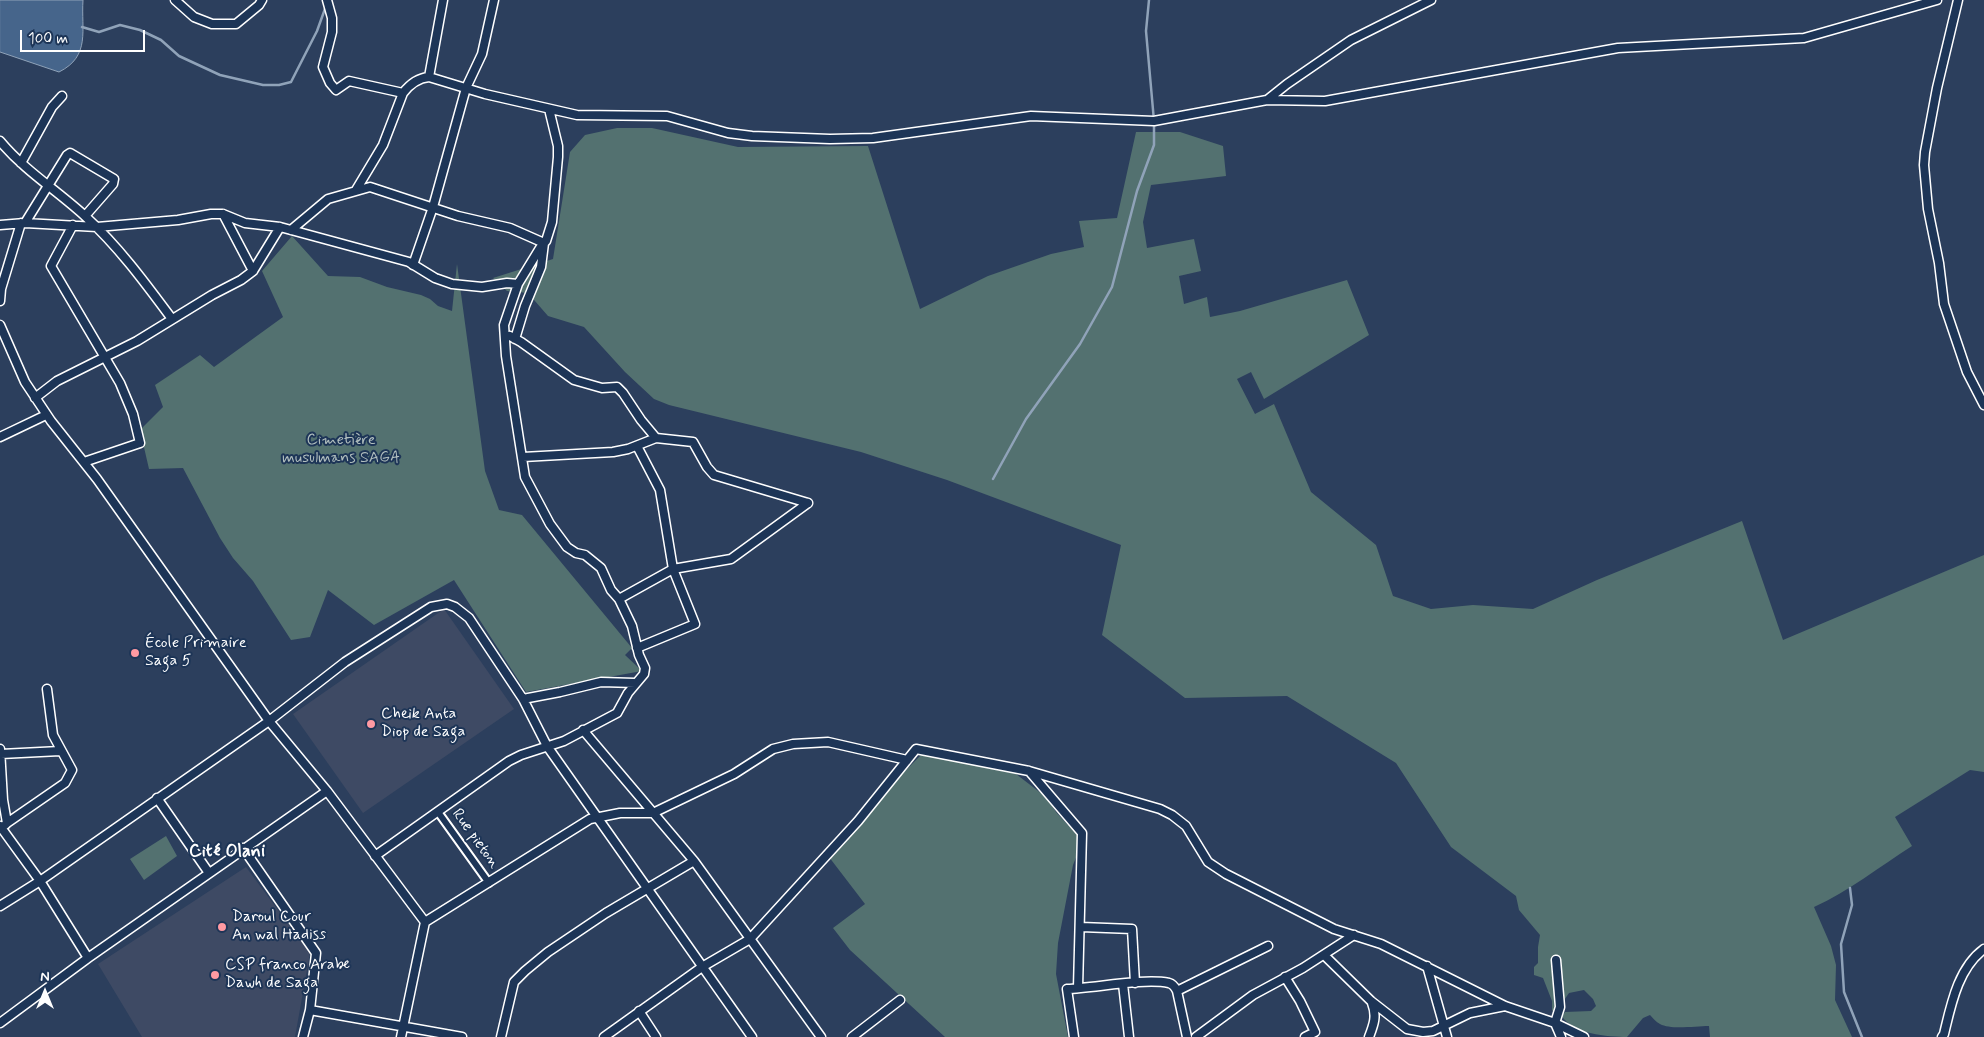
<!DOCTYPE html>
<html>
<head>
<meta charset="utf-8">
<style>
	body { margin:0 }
	#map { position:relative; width:1984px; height:1037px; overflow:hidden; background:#2c3f5d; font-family:Mynerve,sans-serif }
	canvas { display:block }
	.north { position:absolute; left:20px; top:967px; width:50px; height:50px; -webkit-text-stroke:4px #1d3557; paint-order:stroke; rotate:0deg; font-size:14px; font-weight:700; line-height:20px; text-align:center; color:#fff }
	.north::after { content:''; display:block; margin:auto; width:18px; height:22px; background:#fff; clip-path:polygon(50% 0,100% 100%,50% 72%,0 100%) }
	.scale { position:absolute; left:20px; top:30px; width:125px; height:22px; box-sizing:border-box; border:2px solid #fff; border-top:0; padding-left:6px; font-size:15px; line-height:18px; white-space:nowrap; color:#fff; -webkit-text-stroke:4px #1d3557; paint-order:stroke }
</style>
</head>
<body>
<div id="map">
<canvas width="1984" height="1037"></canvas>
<div class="north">N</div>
<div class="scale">100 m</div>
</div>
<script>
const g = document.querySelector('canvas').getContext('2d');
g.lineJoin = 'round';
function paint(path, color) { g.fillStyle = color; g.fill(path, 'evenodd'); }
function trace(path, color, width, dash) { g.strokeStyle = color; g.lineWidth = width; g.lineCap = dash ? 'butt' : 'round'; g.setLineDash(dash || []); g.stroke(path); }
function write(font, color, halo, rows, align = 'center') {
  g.font = font + ' Mynerve,sans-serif'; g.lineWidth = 4; g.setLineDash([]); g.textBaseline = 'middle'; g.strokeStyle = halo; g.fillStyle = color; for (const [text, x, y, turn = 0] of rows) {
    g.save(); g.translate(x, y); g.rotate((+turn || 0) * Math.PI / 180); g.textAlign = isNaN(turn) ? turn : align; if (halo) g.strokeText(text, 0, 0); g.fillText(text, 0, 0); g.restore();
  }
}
paint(new Path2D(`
	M444 609 514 709 363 813 293 714Z
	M246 867 310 953 295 1037H142L98 964Z`), '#3e4a64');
paint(new Path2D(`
	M617 128H652L738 147 868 146 920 309 988 276 1051 254 1084 247 1079 221 1117 218 1136 132H1180L1223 146 1226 176 1151 185 1143 222 1147 248 1194 239 1201 271 1179 276 1184 304 1207 297 1210 317 1240 311 1347 280 1369 335 1264 399 1251 372 1237 379 1255 414 1274 404 1311 492 1376 545 1393 596 1431 609 1473 605 1533 609 1597 580 1742 521 1783 640 1984 555V772L1970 770 1895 817 1912 846C1879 867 1849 891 1814 907L1831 946 1836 965 1835 1000 1852 1037H1710L1709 1026C1695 1026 1671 1030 1660 1024 1656 1022 1653 1018 1650 1015L1643 1018 1627 1037C1608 1037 1572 1034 1562 1016L1565 1012 1591 1011 1596 1006 1593 999 1584 990 1569 993 1560 1006 1552 1011V1001L1543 978 1534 975V967L1538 963V947L1540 935 1519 910 1516 896 1451 847 1396 763 1287 696 1185 698 1102 635 1121 545 947 480 861 452 669 405 654 399 625 372 584 327 548 316 528 293 507 291 493 278 553 259 570 152 585 135Z
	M292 236 328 276 360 277 387 287 421 295 430 299 438 306 452 311 457 264 485 471 499 510 522 515 632 648 625 655 642 671 526 692 454 580 374 625 328 590 310 637 291 640 253 581 233 558 220 538 183 468 149 469 140 430 163 407 155 385 200 355 214 367 283 317 262 271Z
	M922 754 1016 774 1046 797 1056 812 1077 835V855L1073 865 1058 943 1056 974 1068 1037H945L850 950 833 928 865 904 829 857 871 812 903 773Z
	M166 836 177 856 144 880 130 859Z`), '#537170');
const water = new Path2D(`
	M0 0H83C81 30 91 56 59 72L0 52Z`);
paint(water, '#46658b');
trace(water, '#90a3b9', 1);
trace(new Path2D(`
	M82 27 99 32 120 25 140 30 161 40 179 56 220 75 263 85H279L291 82 317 31 326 6
	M993 479 1026 419 1080 344 1112 287 1137 191 1154 145V121L1146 31 1149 0
	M1850 888 1852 905 1841 944 1844 992 1862 1037`), '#90a3b9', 2.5);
const pedestrian = new Path2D(`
	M438 812 489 883`);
const minor = new Path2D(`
	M175 0 194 17 212 24H236L259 5 262 0
	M327 0 332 18V32L323 67 330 83 336 90 349 81 403 93
	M1958 0 1937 88 1925 152 1924 165 1928 209 1939 263 1944 304 1967 372 1984 405
	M429 77 443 0
	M1267 100 1287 84 1351 40 1431 0
	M0 141C25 171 58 191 86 217 119 247 146 284 172 319
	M21 163 52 107 62 96
	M356 190 383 145 403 93C410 84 418 78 429 77L485 94 577 115 667 116 728 133 752 136 830 139 873 138 1031 116 1154 121 1267 100 1325 101 1618 48 1804 38 1937 0
	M223 214 253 271
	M25 223 67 155 70 153 114 179 113 184 85 216
	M0 225 25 223 97 227 178 220 211 214H223L245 223 280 227 409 262 435 278 452 284 482 287 507 283 518 284
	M73 225 51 266 120 383 133 414 140 443 84 462
	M291 230 328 199 370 187 458 216 510 228 544 243 541 267 525 306 515 339
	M413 265 433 207 466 88 482 54 494 0
	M0 301 1 289 21 223
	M0 325 25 382 51 421 97 479 269 721 327 791 425 922
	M510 336 521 342 574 380 602 388 617 387 623 393 641 420 656 438
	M35 398 57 381 137 341 212 295 241 280 253 271 280 227
	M0 437 46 415
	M637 446 660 490 673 569 695 624 637 648
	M523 457 613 452 628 449 656 438 693 442 707 467 714 475 808 503
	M619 599 673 569 731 559 808 503
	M523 699 560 692 601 682 635 683
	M583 730 694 861 821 1037
	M0 749 3 800 7 823 5 825
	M1 754 60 751
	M1029 771 1082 833 1078 988
	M157 798 209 873
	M7 823 65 783 72 770 53 735 47 689
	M0 826 40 881 88 958
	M243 848 316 953 310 1010 303 1037
	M375 856 509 761 521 755 564 741 617 713 628 693 644 674 645 668 639 655 632 626 619 599 611 590 601 568 585 555 576 553 567 547 550 524 525 477 506 356 504 325 518 284 540 248 546 241 552 222 558 157V146L549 109
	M0 906 40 881 269 721 345 662 431 607 447 604 455 607 469 618 523 699 547 746 752 1037
	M1081 927 1132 929 1135 983
	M1324 955 1371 1001 1407 1029 1423 1032 1433 1031 1470 1013 1505 1006
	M1556 960 1560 1007 1555 1023 1561 1037
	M1427 966 1447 1037
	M1285 977 1300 1001 1315 1032 1305 1037
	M1123 984 1129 1037
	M1177 991 1268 946
	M310 1010 462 1037
	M639 1011 656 1037
	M0 1023 88 958 327 791
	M401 1037 425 922 590 819 620 813H653L734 774 773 749 793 744 828 742 907 760
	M501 1037 514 982 525 971 548 952 606 913 694 861
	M604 1037 702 967 750 939 858 821 916 749 1029 771 1160 809 1172 815 1186 826 1208 862 1226 874 1334 929 1381 944 1505 1006 1555 1023 1584 1037
	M852 1037 900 1000
	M1074 1037 1067 989C1095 988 1143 978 1169 983 1173 984 1175 987 1177 991L1187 1037
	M1196 1037 1253 995 1303 968 1354 935
	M1369 1037C1374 1024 1377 1016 1372 1003
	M1942 1037 1944 1034C1951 1005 1958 968 1984 949`);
trace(pedestrian, '#fff', 10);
trace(minor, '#fff', 11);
trace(pedestrian, '#1d3557', 6);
trace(minor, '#1d3557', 8);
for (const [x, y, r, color] of [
	[135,653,5,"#ff9aa2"],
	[371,724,5,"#ff9aa2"],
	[222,927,5,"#ff9aa2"],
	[215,975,5,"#ff9aa2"]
]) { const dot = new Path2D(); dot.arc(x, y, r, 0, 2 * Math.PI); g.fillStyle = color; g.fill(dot); trace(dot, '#1d3557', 2); }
write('16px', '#b2bfbf', '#1d3557', [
	["Cimetière",341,441],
	["musulmans SAGA",341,459]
]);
write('16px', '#fff', '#1d3557', [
	["École Primaire",145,644],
	["Saga 5",145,662],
	["Cheik Anta",381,715],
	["Diop de Saga",381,733],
	["Daroul Cour",232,918],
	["An wal Hadiss",232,936],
	["CSP franco Arabe",225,966],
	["Dawh de Saga",225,984]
], 'left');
write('16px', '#fff', '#1d3557', [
	["Rue pieton",475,839,54]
]);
write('bold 18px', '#fff', '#1d3557', [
	["Cité Olani",227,852]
]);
</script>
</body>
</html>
